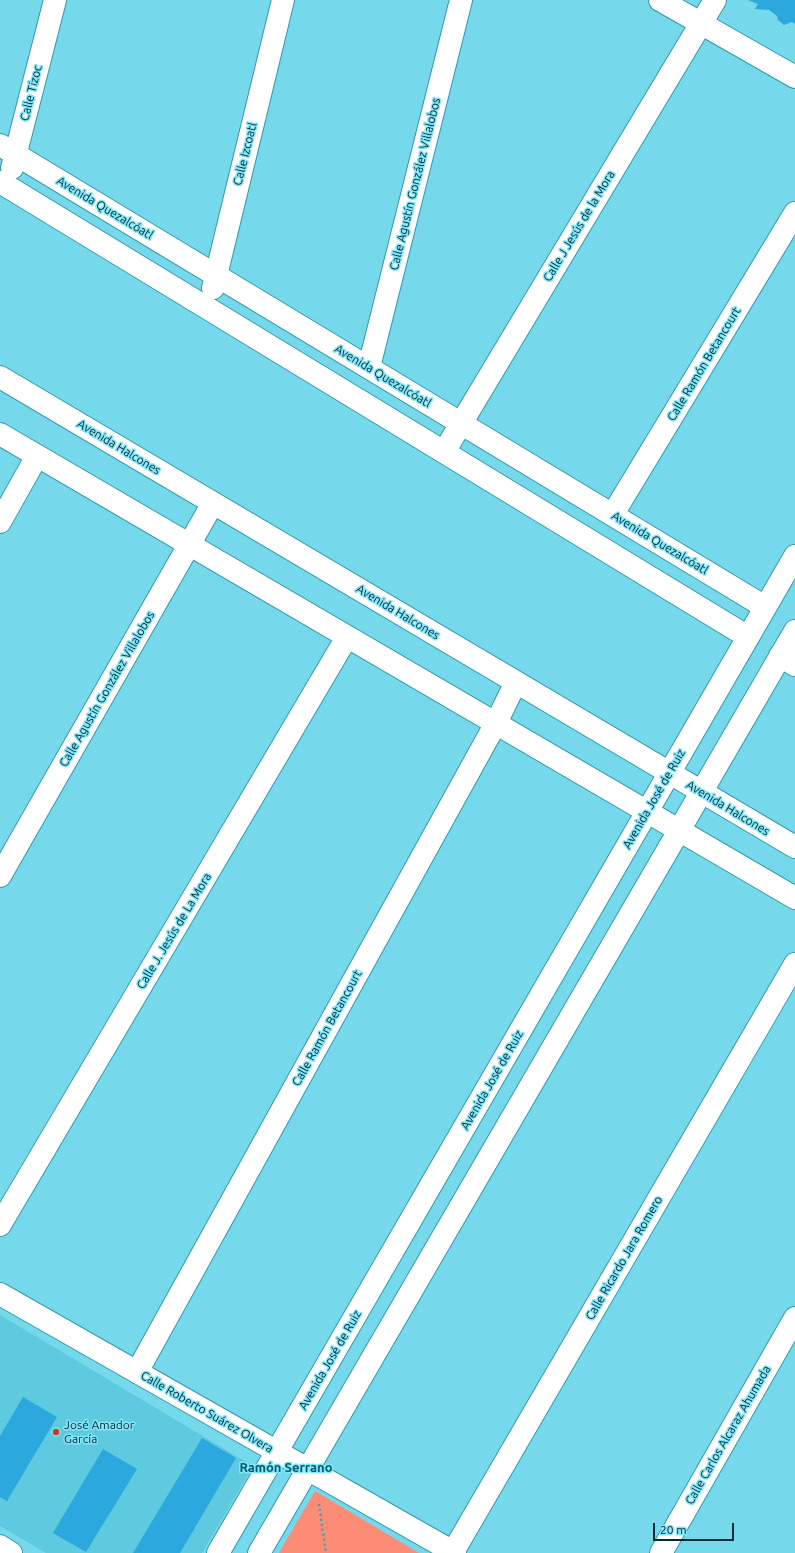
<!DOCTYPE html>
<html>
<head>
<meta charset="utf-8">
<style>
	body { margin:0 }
	#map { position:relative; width:795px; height:1553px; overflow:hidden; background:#76d8eb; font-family:Ubuntu,sans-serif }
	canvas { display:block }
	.scale { position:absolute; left:653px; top:1523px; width:81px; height:18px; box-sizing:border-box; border:2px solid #002c33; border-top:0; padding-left:5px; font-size:12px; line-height:14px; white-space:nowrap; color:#002c33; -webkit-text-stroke:3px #84e5f9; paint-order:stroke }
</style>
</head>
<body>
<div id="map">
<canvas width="795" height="1553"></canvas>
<div class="scale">20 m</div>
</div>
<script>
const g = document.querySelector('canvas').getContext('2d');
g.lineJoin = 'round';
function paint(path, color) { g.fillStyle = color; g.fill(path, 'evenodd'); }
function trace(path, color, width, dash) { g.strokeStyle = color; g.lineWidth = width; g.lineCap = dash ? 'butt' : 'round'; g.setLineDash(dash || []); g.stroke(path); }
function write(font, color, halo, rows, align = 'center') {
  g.font = font + ' Ubuntu,sans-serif'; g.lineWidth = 3; g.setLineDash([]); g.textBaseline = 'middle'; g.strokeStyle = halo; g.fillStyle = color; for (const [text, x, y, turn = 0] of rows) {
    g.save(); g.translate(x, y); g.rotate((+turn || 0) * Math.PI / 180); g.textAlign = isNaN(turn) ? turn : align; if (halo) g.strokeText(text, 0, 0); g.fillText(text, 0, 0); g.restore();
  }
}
paint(new Path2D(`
	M0 1315 253 1466 202 1553H46L0 1526Z`), '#5dcadf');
paint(new Path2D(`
	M315 1491 419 1553H279Z`), '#fd8c77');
paint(new Path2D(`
	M748 0H795V24L792 22 784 25 778 20 777 16 769 10 755 9 758 4Z
	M23 1397 57 1417 7 1501 0 1497V1436Z
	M202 1438 236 1458 180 1553H133Z
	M103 1449 137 1469 86 1552 53 1533Z`), '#2ba8dd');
const minor = new Path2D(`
	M660 0 795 77
	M0 145 765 607
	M12 168 55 0
	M0 182 748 637
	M213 288 283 0
	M369 367 461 0
	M0 377 795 847
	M0 434 795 898
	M444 452 715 0
	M613 514 795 213
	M0 522 37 456
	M780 656 795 665
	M0 876 213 503
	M0 1225 347 637
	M137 1372 496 723 516 682
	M0 1546 11 1553
	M453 1552 795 964
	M661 1553 795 1318`);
const tertiary = new Path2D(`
	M0 1294 455 1553
	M218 1553 795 556
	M259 1553 795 631`);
trace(minor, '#3199ac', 24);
trace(tertiary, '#3199ac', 24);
trace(new Path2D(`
	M319 1504 326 1553`), '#4d9cab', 2.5, [2, 3]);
trace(minor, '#fff', 22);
trace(tertiary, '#fff', 22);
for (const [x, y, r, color] of [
	[56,1432,4,"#c83c26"]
]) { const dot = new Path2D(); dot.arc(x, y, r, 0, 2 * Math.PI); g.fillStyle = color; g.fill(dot); trace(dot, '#84e5f9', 1.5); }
write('12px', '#002c33', '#84e5f9', [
	["Calle Tízoc",31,93,-76],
	["Calle Izcoatl",245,154,-76],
	["Calle Agustín González Villalobos",415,184,-76],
	["Avenida Quezalcóatl",105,208,31],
	["Calle J Jesús de la Mora",579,226,-59],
	["Calle Ramón Betancourt",704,364,-59],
	["Avenida Quezalcóatl",383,376,31],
	["Avenida Halcones",119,447,31],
	["Avenida Quezalcóatl",660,543,31],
	["Avenida Halcones",398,612,31],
	["Calle Agustín González Villalobos",107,689,-60],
	["Avenida José de Ruiz",654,799,-60],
	["Avenida Halcones",728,808,31],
	["Calle J. Jesús de La Mora",174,931,-59],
	["Calle Ramón Betancourt",327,1028,-61],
	["Avenida José de Ruiz",492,1080,-60],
	["Calle Ricardo Jara Romero",624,1258,-60],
	["Avenida José de Ruiz",330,1360,-60],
	["Calle Roberto Suárez Olvera",207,1412,30],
	["Calle Carlos Alcaraz Ahumada",728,1435,-60]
]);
write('12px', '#002c33', '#84e5f9', [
	["José Amador",64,1425],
	["García",64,1439]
], 'left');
write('bold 13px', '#015e6b', '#84e5f9', [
	["Ramón Serrano",286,1468]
]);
</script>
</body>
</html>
